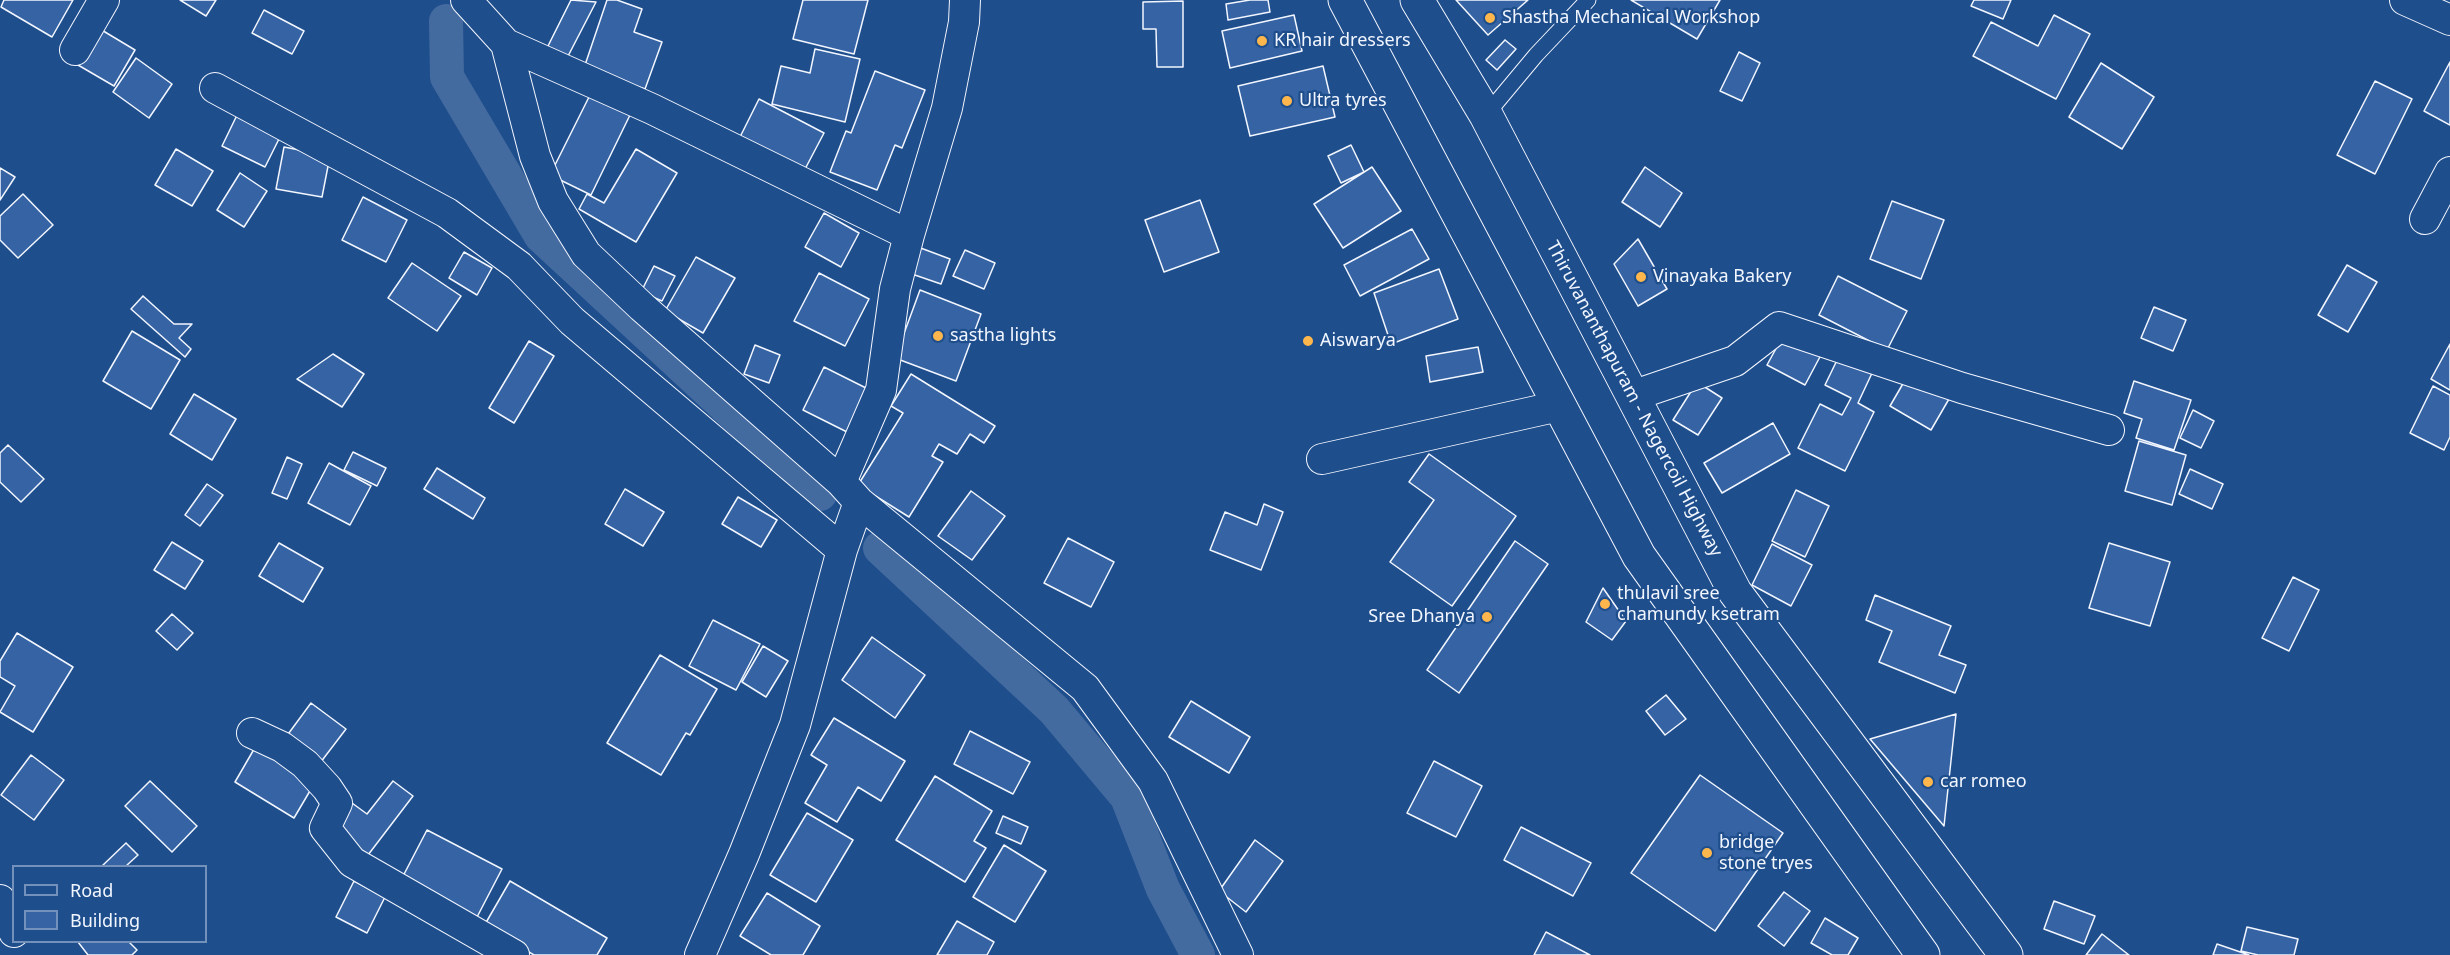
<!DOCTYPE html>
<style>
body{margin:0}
#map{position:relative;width:2450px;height:955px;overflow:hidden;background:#1f4e8c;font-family:"Noto Sans",sans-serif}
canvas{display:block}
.legend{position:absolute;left:12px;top:865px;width:195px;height:78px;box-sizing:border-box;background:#1f4e8c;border:2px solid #7391ba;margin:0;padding:8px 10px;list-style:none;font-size:18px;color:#f2f6ff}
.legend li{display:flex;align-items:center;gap:12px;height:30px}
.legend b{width:30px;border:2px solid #7391ba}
</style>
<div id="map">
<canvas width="2450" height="955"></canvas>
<ul class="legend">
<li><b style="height:8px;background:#1f4e8c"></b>Road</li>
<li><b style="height:16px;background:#3563a3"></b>Building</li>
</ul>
</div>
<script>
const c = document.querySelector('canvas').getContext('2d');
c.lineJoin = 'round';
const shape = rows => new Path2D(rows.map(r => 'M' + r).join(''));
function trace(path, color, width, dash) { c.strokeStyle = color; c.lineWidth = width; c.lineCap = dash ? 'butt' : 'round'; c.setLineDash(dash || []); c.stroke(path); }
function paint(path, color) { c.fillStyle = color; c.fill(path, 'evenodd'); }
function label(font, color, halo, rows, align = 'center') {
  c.font = font + ' "Noto Sans",sans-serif'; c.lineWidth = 4.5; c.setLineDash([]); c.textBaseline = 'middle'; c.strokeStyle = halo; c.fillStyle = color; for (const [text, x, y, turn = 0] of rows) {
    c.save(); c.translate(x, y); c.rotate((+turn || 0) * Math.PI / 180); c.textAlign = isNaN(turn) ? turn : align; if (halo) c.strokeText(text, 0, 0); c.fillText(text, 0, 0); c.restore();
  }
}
const canal = shape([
 [446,21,447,77,541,236,820,494],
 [880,548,1054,710,1127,797,1163,889,1198,955]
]);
const building = shape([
 [4,0,73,0,52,37,1,7,4,0],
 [180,0,216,0,206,16,180,0],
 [571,0,596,2,566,60,546,50,571,0],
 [607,0,617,0,642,9,634,32,662,42,645,89,584,68,607,0],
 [803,0,868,0,854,54,793,39,803,0],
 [1250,0,1268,0,1270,12,1228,20,1226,4,1250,0],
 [1456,0,1528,0,1488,35,1456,0],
 [1631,0,1720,0,1697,39,1631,0],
 [1974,0,2011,0,2003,19,1971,6,1974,0],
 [1183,1,1183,67,1157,67,1156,29,1143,29,1143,2,1183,1],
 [264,10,304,31,292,54,252,33,264,10],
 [1294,15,1302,51,1230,68,1222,31,1294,15],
 [2054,15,2090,34,2056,99,1973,56,1991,22,2038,46,2054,15],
 [100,29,135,50,114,86,78,65,100,29],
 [1505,40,1516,49,1497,70,1486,60,1505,40],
 [815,49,860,59,845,122,772,104,781,66,810,73,815,49],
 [1739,52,1760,63,1742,101,1720,91,1739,52],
 [136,58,172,84,149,118,113,92,136,58],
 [2450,62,2450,125,2424,111,2450,62],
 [2101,63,2154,97,2122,149,2069,117,2101,63],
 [1323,66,1335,117,1250,136,1238,86,1323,66],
 [875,71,925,90,902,148,895,145,877,190,830,172,846,131,851,133,875,71],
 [2375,81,2412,99,2375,174,2337,155,2375,81],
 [591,93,631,113,591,195,550,175,591,93],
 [759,99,824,133,804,171,740,137,759,99],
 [239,111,282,133,265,167,222,146,239,111],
 [1351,145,1364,172,1341,183,1328,156,1351,145],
 [284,147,330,156,322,197,276,189,284,147],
 [176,149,213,171,192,206,155,185,176,149],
 [636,149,677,173,636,242,579,209,587,194,604,203,636,149],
 [1372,167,1401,211,1343,248,1314,204,1372,167],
 [1645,167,1682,193,1660,227,1622,202,1645,167],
 [0,168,15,177,0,200,0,168],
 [240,173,267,191,244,227,217,210,240,173],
 [23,194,53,225,18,258,0,240,0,216,23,194],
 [363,197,407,220,386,262,342,240,363,197],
 [1200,200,1219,252,1164,272,1145,220,1200,200],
 [1892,201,1944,220,1921,279,1870,259,1892,201],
 [824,213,859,233,841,267,805,247,824,213],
 [1412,229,1429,259,1360,296,1344,265,1412,229],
 [1638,239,1667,289,1638,306,1614,264,1638,239],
 [918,247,950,259,941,284,909,273,918,247],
 [965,250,995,263,984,289,953,276,965,250],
 [464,252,492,268,477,295,449,278,464,252],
 [696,257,735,278,703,333,665,311,696,257],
 [412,263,461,296,437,331,388,298,412,263],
 [2347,265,2377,282,2348,332,2318,315,2347,265],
 [654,266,675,276,662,301,641,292,654,266],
 [1439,269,1458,319,1391,344,1374,293,1439,269],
 [819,273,869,299,845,346,794,321,819,273],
 [1838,276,1907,311,1887,350,1819,315,1838,276],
 [920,290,981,314,956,381,895,358,920,290],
 [143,296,174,324,192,324,179,338,191,349,185,357,131,309,143,296],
 [2154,307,2186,320,2173,351,2141,338,2154,307],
 [132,331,180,360,151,409,103,381,132,331],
 [1784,334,1822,353,1805,385,1767,365,1784,334],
 [529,341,554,356,514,423,489,408,529,341],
 [2450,344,2450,390,2431,379,2450,344],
 [755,345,780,355,769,383,744,374,755,345],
 [1478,347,1483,372,1430,382,1426,356,1478,347],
 [333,354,364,374,342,407,297,379,333,354],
 [1840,354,1873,371,1858,403,1874,412,1845,471,1798,448,1820,404,1842,415,1851,398,1825,385,1840,354],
 [824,367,870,390,849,433,803,410,824,367],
 [911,374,995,426,984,443,970,434,957,454,939,444,932,456,943,462,909,517,858,485,903,413,891,406,911,374],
 [1908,375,1949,399,1931,430,1890,406,1908,375],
 [2134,381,2191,400,2174,450,2136,438,2142,419,2124,413,2134,381],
 [1697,382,1722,398,1698,435,1673,420,1697,382],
 [2433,386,2450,395,2450,437,2444,450,2410,433,2433,386],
 [194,394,236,419,212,460,170,434,194,394],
 [2193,410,2214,421,2201,448,2180,438,2193,410],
 [1773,423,1790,454,1722,493,1704,463,1773,423],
 [2139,441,2186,455,2172,505,2125,491,2139,441],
 [8,445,44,479,21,502,0,482,0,453,8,445],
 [353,452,386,468,377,486,344,470,353,452],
 [1429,454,1516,516,1452,606,1390,562,1434,500,1409,482,1429,454],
 [287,457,302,464,287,499,272,493,287,457],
 [329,463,371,486,350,525,308,503,329,463],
 [437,468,485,498,473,519,424,489,437,468],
 [2190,469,2223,484,2212,509,2179,494,2190,469],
 [207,484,223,495,200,526,185,515,207,484],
 [625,489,664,512,643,546,605,524,625,489],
 [1796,490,1829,506,1805,557,1772,541,1796,490],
 [971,491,1005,516,972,560,938,536,971,491],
 [738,497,777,520,761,547,722,524,738,497],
 [1264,504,1283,512,1261,570,1210,550,1225,512,1257,525,1264,504],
 [1068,538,1114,562,1091,607,1044,583,1068,538],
 [1515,541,1548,564,1459,693,1427,670,1515,541],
 [172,542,203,561,185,589,154,570,172,542],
 [279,543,323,568,303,602,259,576,279,543],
 [2109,543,2170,562,2150,626,2089,608,2109,543],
 [1772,544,1812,565,1791,606,1752,585,1772,544],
 [2293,577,2319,590,2289,651,2262,638,2293,577],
 [1603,588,1626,621,1612,640,1586,622,1603,588],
 [1875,595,1951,626,1939,655,1966,665,1955,693,1879,662,1892,631,1866,620,1875,595],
 [172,614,193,633,177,650,156,631,172,614],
 [713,620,760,644,736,690,689,666,713,620],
 [17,633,73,667,33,732,0,712,15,686,0,677,0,661,17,633],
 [872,637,925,675,895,718,842,680,872,637],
 [763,646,788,661,766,697,742,682,763,646],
 [660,655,717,689,690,735,686,733,661,775,607,743,660,655],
 [1666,695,1686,719,1665,735,1646,711,1666,695],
 [1191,701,1250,737,1229,773,1169,737,1191,701],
 [311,703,346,729,317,767,283,741,311,703],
 [1956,714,1944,826,1870,739,1956,714],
 [834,718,905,761,881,801,858,787,837,822,805,803,827,765,811,755,834,718],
 [970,731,1030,762,1013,794,954,764,970,731],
 [257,744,317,779,294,818,235,782,257,744],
 [31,755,64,780,34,820,1,795,31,755],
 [1434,761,1482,786,1456,837,1407,813,1434,761],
 [1700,775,1783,833,1715,931,1631,873,1700,775],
 [935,776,992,811,974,841,986,848,965,882,896,840,935,776],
 [150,781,197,826,172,852,125,806,150,781],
 [393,781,413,796,368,855,333,828,352,803,367,814,393,781],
 [807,813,853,840,816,902,770,875,807,813],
 [1003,816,1028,827,1021,844,996,833,1003,816],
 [1521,827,1591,863,1573,896,1504,860,1521,827],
 [427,830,502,869,476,919,401,880,427,830],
 [1255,840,1283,861,1246,912,1219,891,1255,840],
 [126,843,138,855,126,866,102,866,126,843],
 [1004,845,1046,871,1015,922,973,897,1004,845],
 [354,881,385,897,367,933,336,917,354,881],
 [510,881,607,938,597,955,534,955,484,926,510,881],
 [1784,892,1810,911,1784,946,1758,926,1784,892],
 [767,893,820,926,803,955,771,955,740,936,767,893],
 [2054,901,2095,916,2084,944,2044,929,2054,901],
 [1825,918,1858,938,1848,955,1832,955,1811,943,1825,918],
 [957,921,994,942,987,955,937,955,957,921],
 [2247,927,2298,939,2294,955,2258,955,2241,951,2247,927],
 [1546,932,1590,955,1534,955,1546,932],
 [2102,934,2129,955,2086,955,2102,934],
 [78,942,129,942,137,950,132,955,88,955,78,942],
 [2217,944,2249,955,2213,955,2217,944]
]);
const lane = shape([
 [1486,115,1536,55,1588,0]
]);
const street = shape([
 [466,0,506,44,535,156,553,201,586,254,642,307,841,482],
 [2405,0,2450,20],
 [506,44,652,109,909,235],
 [75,50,104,0],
 [215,88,447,213,519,266,572,321,842,550],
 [2425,219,2450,172],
 [1632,396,1735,361,1779,327,1962,388,2109,430],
 [1322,459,1559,406],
 [859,502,1085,688,1153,781,1238,955],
 [252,733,282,747,305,764,327,788,337,803,325,828,352,862,514,955],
 [0,900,14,932],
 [700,955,744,854,795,725,842,550,859,502,841,482,881,390,895,289,909,235,947,108,964,22,965,0]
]);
const primary = shape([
 [1345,0,1639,556,1923,955],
 [1417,0,1486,115,1735,592,2006,955]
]);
const markers = [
 [1490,18,6,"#ffb74d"],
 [1262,41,6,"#ffb74d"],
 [1287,101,6,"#ffb74d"],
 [1641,277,6,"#ffb74d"],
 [938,336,6,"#ffb74d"],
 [1308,341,6,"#ffb74d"],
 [1605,604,6,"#ffb74d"],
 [1487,617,6,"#ffb74d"],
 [1928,782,6,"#ffb74d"],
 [1707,853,6,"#ffb74d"]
];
const poiNames = [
 ["Shastha Mechanical Workshop",1502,18],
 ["KR hair dressers",1274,41],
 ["Ultra tyres",1299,101],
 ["Vinayaka Bakery",1653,277],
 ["sastha lights",950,336],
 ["Aiswarya",1320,341],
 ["thulavil sree",1617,594],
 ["chamundy ksetram",1617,615],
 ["Sree Dhanya",1475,617,"right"],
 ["car romeo",1940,782],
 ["bridge",1719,843],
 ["stone tryes",1719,864]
];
const streetNames = [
 ["Thiruvananthapuram - Nagercoil Highway",1634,399,62]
];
trace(canal, '#446ba0', 34);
paint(building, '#3563a3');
trace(building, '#f2f6ff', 1.5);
trace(lane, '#f2f6ff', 17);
trace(street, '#f2f6ff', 32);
trace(primary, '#f2f6ff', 35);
trace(lane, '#1f4e8c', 15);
trace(street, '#1f4e8c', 30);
trace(primary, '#1f4e8c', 33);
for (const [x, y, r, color] of markers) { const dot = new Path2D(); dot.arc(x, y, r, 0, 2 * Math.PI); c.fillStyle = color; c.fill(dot); trace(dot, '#1f4e8c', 2); }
label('18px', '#f2f6ff', '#1f4e8c', poiNames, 'left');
label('18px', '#f2f6ff', '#1f4e8c', streetNames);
</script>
